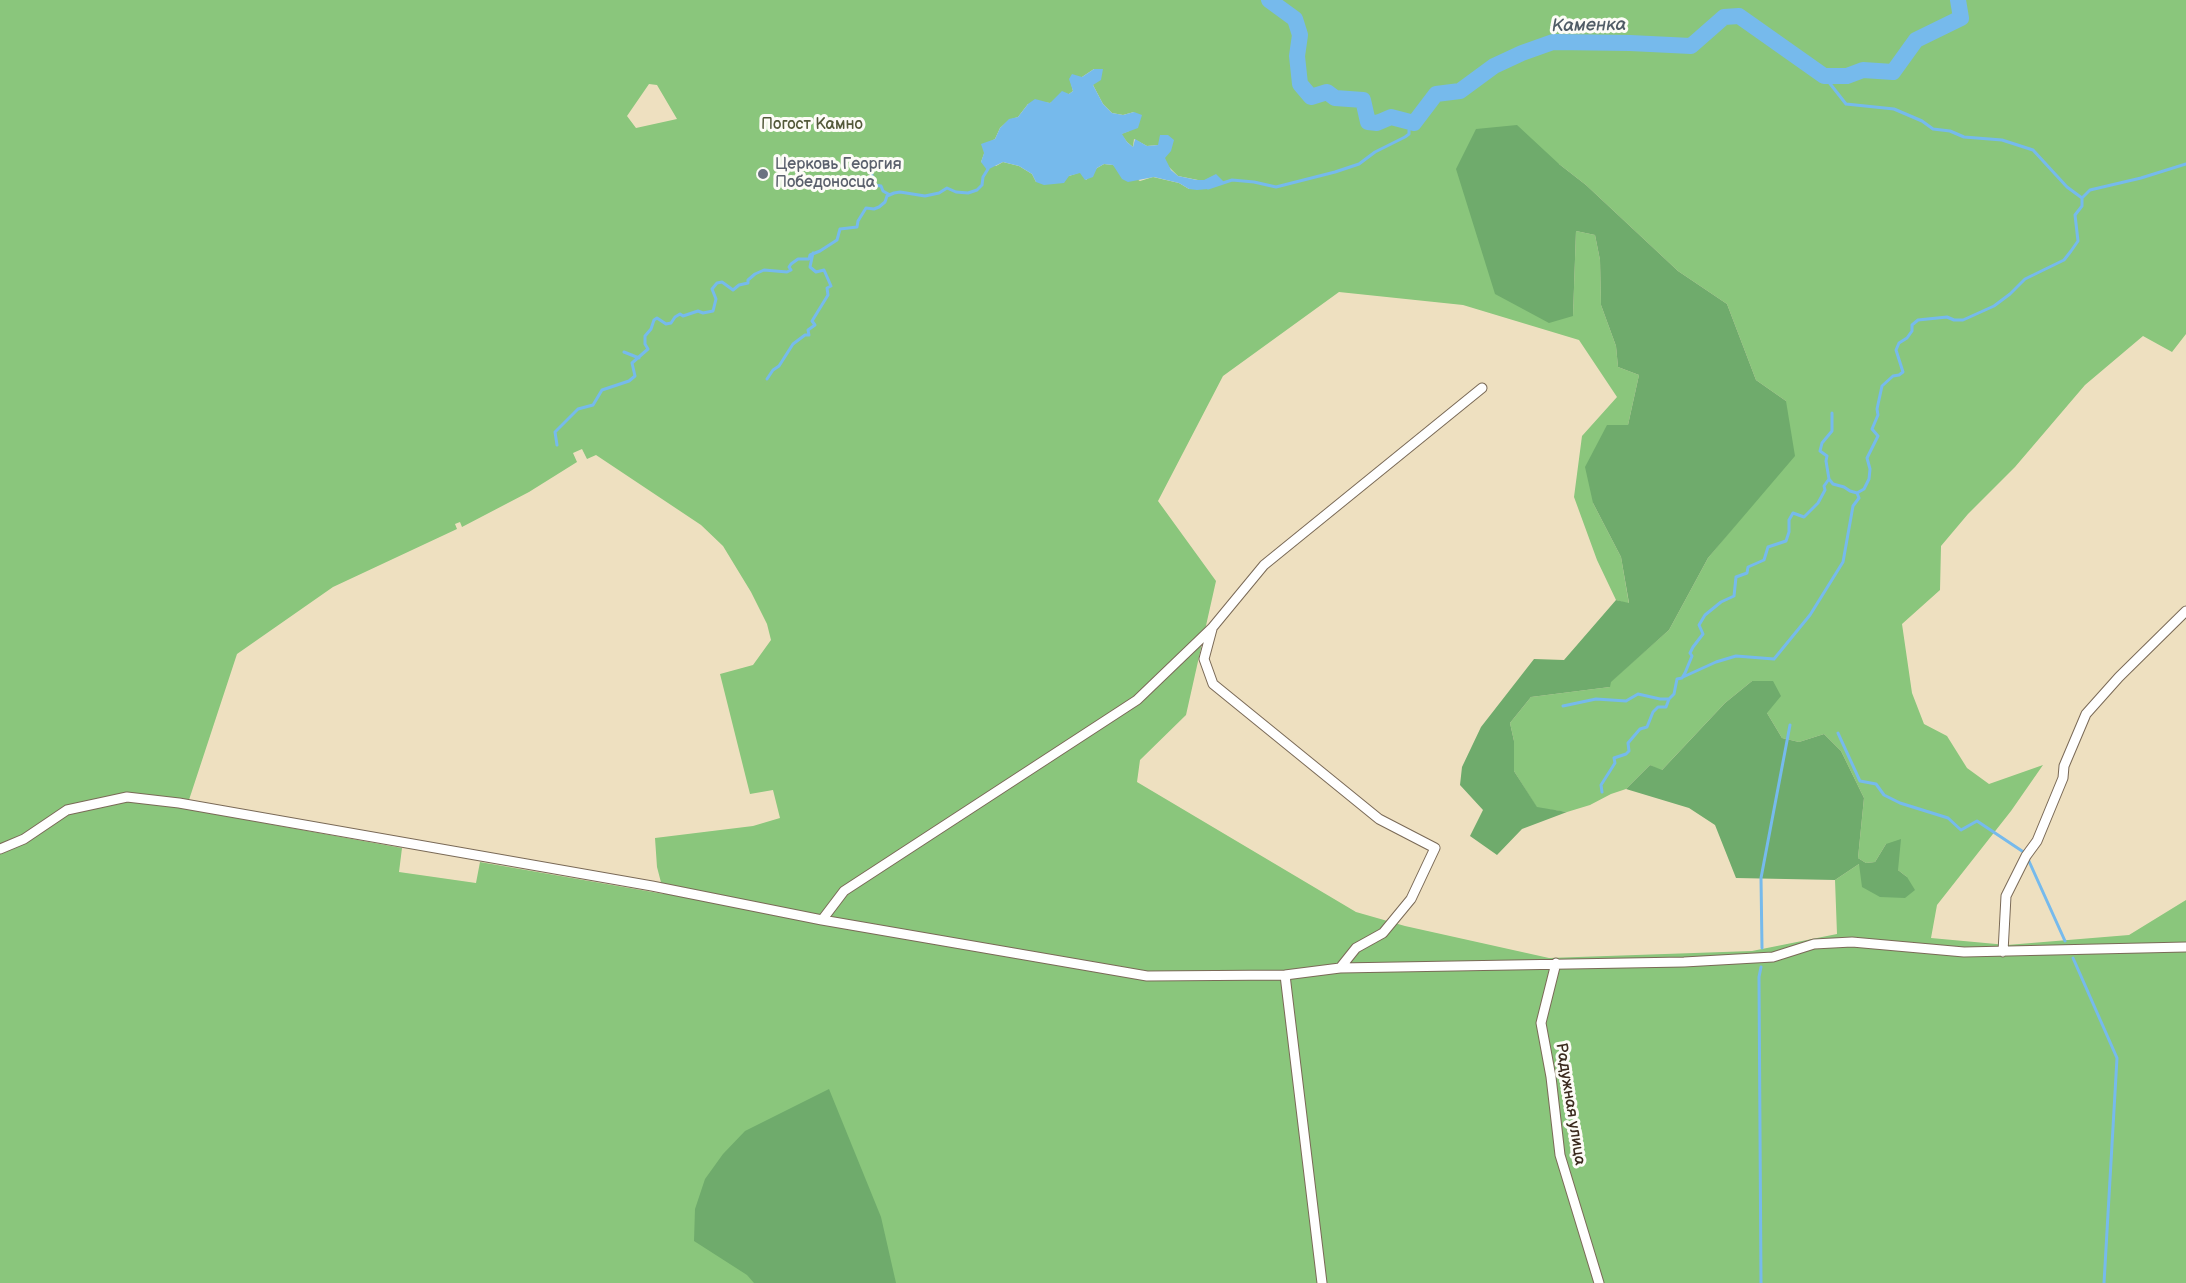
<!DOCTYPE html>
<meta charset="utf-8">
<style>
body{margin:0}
canvas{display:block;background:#eee0c0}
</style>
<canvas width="2186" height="1283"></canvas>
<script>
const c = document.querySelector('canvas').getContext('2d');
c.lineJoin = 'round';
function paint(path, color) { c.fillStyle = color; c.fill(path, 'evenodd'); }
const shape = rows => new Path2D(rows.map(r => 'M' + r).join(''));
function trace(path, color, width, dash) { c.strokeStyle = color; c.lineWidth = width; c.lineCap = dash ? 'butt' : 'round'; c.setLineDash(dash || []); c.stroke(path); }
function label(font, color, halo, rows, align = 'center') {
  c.font = font + ' "Balsamiq Sans",sans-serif'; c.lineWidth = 6; c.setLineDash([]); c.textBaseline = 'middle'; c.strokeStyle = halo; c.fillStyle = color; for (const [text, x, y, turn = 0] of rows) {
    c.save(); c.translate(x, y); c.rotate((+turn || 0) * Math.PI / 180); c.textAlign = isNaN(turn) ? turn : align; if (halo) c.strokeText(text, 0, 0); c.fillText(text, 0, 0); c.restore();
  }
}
const green = shape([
 [0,0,2186,0,2186,334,2172,352,2143,336,2085,385,2015,467,1968,514,1941,546,1940,590,1902,624,1912,693,1924,724,1947,736,1967,768,1989,784,2043,765,2011,811,1937,905,1931,938,2007,945,2129,935,2186,900,2186,1283,0,1283],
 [1094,69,1093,85,1103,104,1112,113,1123,115,1134,112,1129,131,1121,134,1127,142,1133,147,1134,139,1147,146,1158,145,1168,166,1178,176,1218,184,1208,189,1189,189,1179,183,1153,177,1140,181,1113,165,1104,164,1097,168,1086,180,1081,172,1069,176,1036,182,1032,174,1019,166,1003,162,996,166,981,162,988,143,995,139,1000,128,1009,120,1018,117,1028,104,1041,102,1050,103,1069,94,1073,91,1070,79,1082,77],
 [649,84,657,85,677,119,636,128,627,116],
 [1559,164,1586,185,1678,271,1727,304,1756,380,1786,401,1741,518,1708,558,1669,630,1610,682,1610,687,1531,697,1510,723,1514,741,1514,771,1537,808,1567,812,1590,805,1611,794,1626,789,1650,765,1661,771,1725,703,1752,681,1767,713,1782,738,1799,742,1824,734,1841,751,1864,798,1858,858,1866,863,1875,862,1886,844,1898,870,1907,877,1859,864,1835,880,1837,934,1752,951,1549,958,1405,926,1356,912,1137,782,1140,760,1186,715,1216,581,1158,501,1223,376,1339,292,1463,305,1579,340,1617,397,1582,436,1574,497,1597,560,1616,600,1629,604,1621,557,1593,503,1628,425,1639,375,1618,367,1616,346,1601,305,1600,260,1595,235,1576,231,1573,316],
 [582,449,587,459,596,455,701,525,723,546,751,592,767,624,771,640,753,665,720,674,750,794,773,790,780,818,753,826,655,838,657,867,664,894,480,862,476,883,399,872,402,848,186,809,237,654,333,587,457,529,455,524,460,522,462,527,529,492,577,462,573,453]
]);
const forest = shape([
 [1517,125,1559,164,1586,185,1678,271,1727,304,1756,380,1786,401,1795,456,1708,558,1669,630,1611,682,1610,687,1531,697,1510,723,1514,741,1514,771,1537,807,1567,812,1522,829,1497,855,1470,836,1483,810,1460,785,1462,767,1481,727,1534,659,1564,660,1616,600,1629,603,1621,557,1593,503,1585,467,1607,425,1628,425,1639,375,1618,367,1616,346,1601,305,1600,260,1595,235,1576,231,1573,316,1549,323,1495,294,1456,169,1476,129],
 [1752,681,1773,681,1781,696,1767,713,1782,738,1799,742,1824,734,1841,751,1864,798,1858,858,1866,863,1875,862,1886,844,1901,839,1898,870,1907,877,1915,890,1905,898,1880,897,1862,887,1859,864,1835,880,1736,878,1715,825,1689,808,1626,789,1650,765,1662,770,1725,703],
 [829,1089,881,1217,896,1283,754,1283,747,1275,694,1241,695,1209,705,1179,723,1154,745,1131]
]);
const water = shape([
 [1094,69,1103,69,1101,80,1093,85,1103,104,1112,113,1123,115,1134,112,1142,115,1138,128,1122,134,1127,142,1133,147,1135,139,1147,146,1158,145,1160,135,1168,135,1174,140,1171,151,1165,158,1171,170,1178,176,1197,180,1204,180,1216,174,1224,182,1208,189,1197,190,1189,189,1179,183,1154,177,1128,182,1122,179,1113,165,1104,164,1097,168,1093,177,1085,180,1080,173,1069,176,1064,183,1044,185,1036,182,1032,174,1019,166,1003,162,987,170,981,162,984,153,981,144,995,139,1000,128,1009,119,1018,117,1028,104,1035,99,1050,103,1062,91,1069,94,1073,91,1069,79,1072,74,1082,77]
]);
const stream = shape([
 [1824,76,1846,104,1894,109,1922,121,1933,129,1950,131,1964,137,2002,140,2033,150,2067,187,2082,198],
 [872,175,872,177],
 [873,179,875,185,881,186,883,191,890,195],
 [1208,188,1232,180,1254,182,1276,187,1335,172,1359,164,1375,152,1405,137,1409,134,1409,130,1414,123],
 [624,352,639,358],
 [767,379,773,370,779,366,793,344,805,335,809,335,808,330,815,325,812,321,828,295,827,288,831,286,824,270,816,272,810,267,813,253],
 [557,445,555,432,578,409,593,405,602,390,629,381,635,376,632,363,648,349,645,344,645,336,651,329,654,320,657,318,666,324,671,323,675,317,680,314,683,316,698,311,703,313,713,311,716,299,712,289,717,283,722,282,733,290,739,285,748,283,748,280,755,274,764,270,787,272,791,270,789,267,791,264,798,259,809,259,810,255,820,251,837,240,840,229,857,227,858,221,866,208,874,209,879,207,885,202,887,196,894,193,900,192,925,196,939,193,947,188,956,192,968,193,977,190,982,185,983,177,988,169],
 [1829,479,1833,484,1844,487,1850,491,1857,493,1864,489,1869,479,1870,469,1867,458,1878,436,1872,429,1878,415,1877,409,1882,386,1893,376,1899,375,1903,372,1896,350,1899,343,1907,338,1912,331,1912,325,1918,320,1947,317,1954,320,1963,320,1994,306,2010,294,2025,279,2064,260,2071,251,2078,241,2075,215,2082,206,2082,198,2090,190,2141,178,2186,164],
 [1683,677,1716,662,1736,656,1774,659,1810,615,1843,562,1853,506,1859,498,1857,493],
 [1563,706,1596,699,1626,701,1638,694,1660,699,1668,699],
 [1838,733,1860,781,1876,784,1884,795,1900,803,1948,818,1961,830,1977,821,2025,853],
 [1602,792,1601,785,1615,763,1614,758,1626,754,1629,751,1628,743,1640,729,1647,727,1653,712,1658,707,1666,707,1669,699,1674,694,1677,679,1682,678,1685,673,1692,656,1690,653,1693,647,1703,634,1699,625,1705,615,1721,602,1734,596,1736,577,1747,573,1748,567,1764,560,1768,547,1786,541,1789,532,1789,520,1793,513,1804,517,1818,503,1825,490,1824,486,1829,479,1826,461,1827,456,1820,451,1822,443,1832,431,1832,413],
 [2028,859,2065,941],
 [1762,948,1761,878,1790,725],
 [2073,958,2117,1058,2104,1283],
 [1761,1283,1759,977,1761,967]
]);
const river = shape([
 [1269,0,1295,19,1300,35,1297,56,1300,84,1311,97,1327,92,1335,98,1363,100,1368,122,1377,123,1391,117,1414,123,1436,94,1460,91,1494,66,1522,53,1553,42,1630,43,1691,46,1724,17,1739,16,1824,76,1847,76,1863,70,1893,72,1916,40,1961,18,1958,0]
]);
const street = shape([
 [1212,629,1204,659,1213,684,1379,819,1435,848,1411,899,1383,933,1356,948,1340,968],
 [0,849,24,839,67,810,127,797,179,803,652,886,822,920,1147,976,1285,975,1340,968,1684,962,1773,957,1814,944,1852,942,1964,952,2186,947],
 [822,920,844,891,1137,700,1212,628,1264,565,1482,388],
 [2003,952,2006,896,2026,856,2037,841,2063,778,2064,766,2086,714,2119,677,2186,611],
 [1556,963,1541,1023,1551,1077,1560,1155,1599,1283],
 [1285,975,1322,1283]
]);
const markers = [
 [763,174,6,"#6b7280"]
];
const parkNames = [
 ["Погост Камно",812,125]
];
const worshipNames = [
 ["Церковь Георгия",775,165],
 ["Победоносца",775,183]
];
const streetNames = [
 ["Радужная улица",1570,1104,81]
];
const waterNames = [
 ["Каменка",1589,26,-1]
];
paint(green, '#8ac67c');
paint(forest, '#6fab6c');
paint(water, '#76baec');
trace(stream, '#76baec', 3);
trace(river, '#76baec', 16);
trace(street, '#7a6a57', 11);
trace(street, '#fff', 9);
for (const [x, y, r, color] of markers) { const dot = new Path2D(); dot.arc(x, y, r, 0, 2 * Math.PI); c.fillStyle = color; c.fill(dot); trace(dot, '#fdfcf7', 2); }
label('16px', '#53593a', '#fdfcf7', parkNames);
label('16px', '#5b616d', '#fdfcf7', worshipNames, 'left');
label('16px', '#3b2a1e', '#fdfcf7', streetNames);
label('italic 18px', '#505c66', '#fdfcf7', waterNames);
</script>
